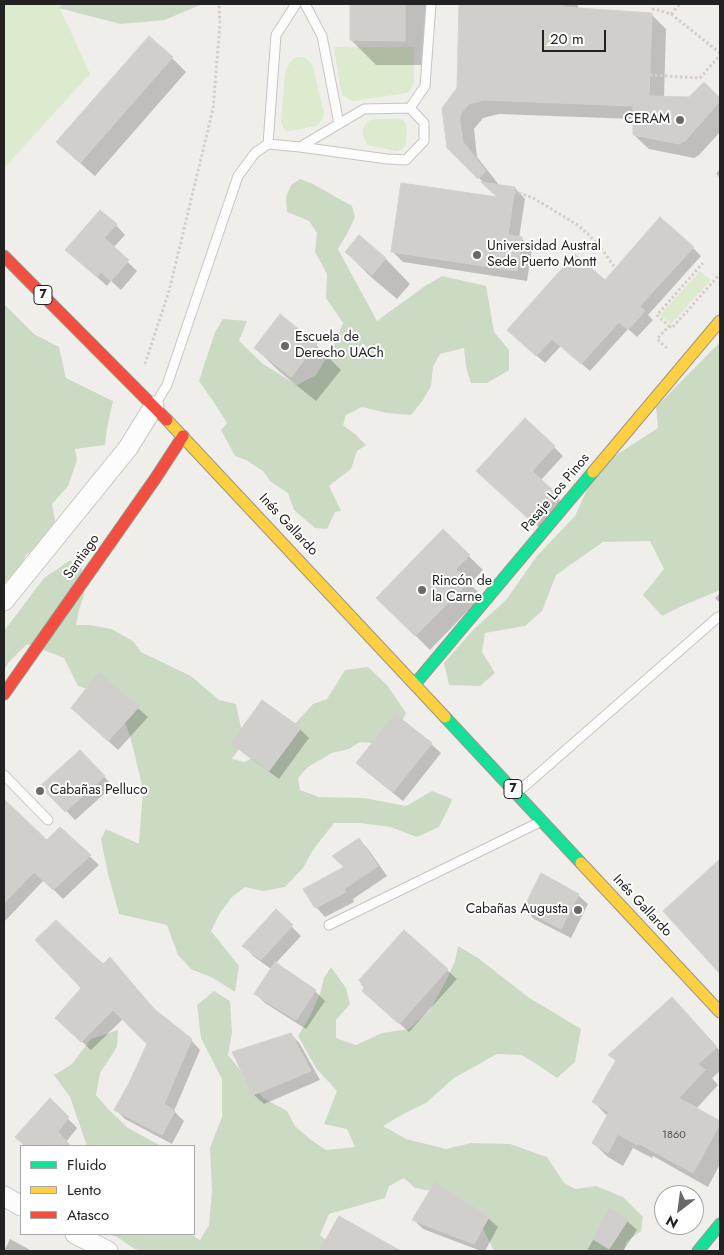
<!DOCTYPE html>
<meta charset="utf-8">
<style>
body{margin:0}
#map{position:relative;width:724px;height:1255px;overflow:hidden;background:#f0eeeb;font-family:Jost,sans-serif}
canvas{display:block}
.frame{position:absolute;inset:0;border:5px solid #222;pointer-events:none}
.legend{position:absolute;left:20px;top:1145px;width:175px;height:90px;box-sizing:border-box;background:#fff;border:1px solid #a7a7a7;margin:0;padding:6px 9px;list-style:none;font-size:15px;color:#222}
.legend li{display:flex;align-items:center;gap:10px;height:25px}
.legend b{width:25px;border:1px solid #a7a7a7}
.north{position:absolute;left:654px;top:1185px;width:50px;height:50px;box-sizing:border-box;background:#fff;border:1px solid #a7a7a7;border-radius:50%;rotate:210deg;font-size:14px;font-weight:700;line-height:20px;text-align:center;color:#222}
.north::after{content:'';display:block;margin:auto;width:18px;height:22px;background:#6a6968;clip-path:polygon(50% 0,100% 100%,50% 72%,0 100%)}
.scale{position:absolute;left:542px;top:30px;width:64px;height:22px;box-sizing:border-box;border:2px solid #222;border-top:0;padding-left:6px;font-size:15px;line-height:18px;white-space:nowrap;color:#222;-webkit-text-stroke:4px #fff;paint-order:stroke}
</style>
<div id="map">
<canvas width="724" height="1255"></canvas>
<div class="frame"></div>
<ul class="legend">
<li><b style="height:6px;background:#16e098"></b>Fluido</li>
<li><b style="height:6px;background:#ffcf43"></b>Lento</li>
<li><b style="height:6px;background:#f24e42"></b>Atasco</li>
</ul>
<div class="north">N</div>
<div class="scale">20 m</div>
</div>
<script>
const c = document.querySelector('canvas').getContext('2d');
c.lineJoin = 'round';
function paint(path, color) { c.fillStyle = color; c.fill(path, 'evenodd'); }
const shape = rows => new Path2D(rows.map(r => 'M' + r).join(''));
function trace(path, color, width, dash) { c.strokeStyle = color; c.lineWidth = width; c.lineCap = dash ? 'butt' : 'round'; c.setLineDash(dash || []); c.stroke(path); }
function label(font, color, halo, rows, align = 'center') {
  c.font = font + ' Jost,sans-serif'; c.lineWidth = 4; c.setLineDash([]); c.textBaseline = 'middle'; c.strokeStyle = halo; c.fillStyle = color; for (const [text, x, y, turn = 0] of rows) {
    c.save(); c.translate(x, y); c.rotate((+turn || 0) * Math.PI / 180); c.textAlign = isNaN(turn) ? turn : align; if (halo) c.strokeText(text, 0, 0); c.fillText(text, 0, 0); c.restore();
  }
}
const grass = shape([
 [4,4,63,4,60,8,90,74,4,168],
 [334,47,414,47,414,83,411,89,407,93,359,100,352,101,347,98,343,95,340,86],
 [299,57,304,57,309,61,313,67,324,114,322,120,316,126,290,131,285,130,281,122,285,74,289,64,294,58],
 [372,119,401,119,405,122,407,133,406,144,402,150,396,151,368,145,366,143,363,134,363,128,366,123],
 [700,271,711,280,671,324,660,315]
]);
const forest = shape([
 [63,4,202,4,165,20,121,24,97,18,59,8],
 [300,179,313,184,352,206,355,217,348,232,338,249,377,321,425,286,442,276,486,286,494,332,509,350,509,370,487,383,471,383,466,367,464,348,440,354,433,367,431,386,423,400,411,415,387,413,362,407,346,415,343,425,355,434,366,445,357,451,351,469,329,486,341,511,335,512,327,529,315,528,294,510,288,493,271,482,263,471,246,460,235,456,221,430,227,423,213,401,199,381,215,332,223,319,247,321,239,341,263,364,297,385,316,375,334,345,343,323,326,298,327,274,315,252,317,233,309,221,287,212,286,197,291,185],
 [4,304,34,334,59,347,66,378,113,401,107,428,105,445,75,449,77,460,68,486,52,504,56,525,45,539,26,555,19,569,4,583],
 [720,342,720,590,682,606,662,616,643,595,664,569,650,541,603,542,556,575,542,611,525,626,485,633,482,652,495,673,480,686,449,685,444,663,474,629,506,600,537,556,575,516,591,481,613,457,658,428,656,407],
 [69,561,81,561,84,595,79,610,76,625,89,625,112,629,134,642,141,652,191,676,219,700,236,704,244,742,232,759,245,762,274,744,290,729,313,704,327,699,345,670,368,667,387,685,406,713,398,732,384,744,360,742,349,749,332,753,308,767,298,778,300,790,319,797,364,798,406,806,432,791,452,799,450,805,439,827,417,837,390,827,360,823,334,823,313,850,303,868,285,887,263,891,245,887,232,897,220,913,211,931,239,966,235,992,213,978,191,969,178,955,167,925,119,914,108,874,101,839,106,829,139,844,143,789,130,736,116,698,78,686,64,658,27,644,9,662,4,670,4,631,44,578],
 [458,946,478,958,528,997,581,1029,575,1062,557,1078,538,1065,521,1055,497,1054,454,1078,426,1103,405,1113,383,1126,406,1139,446,1149,471,1143,510,1144,547,1157,564,1183,575,1189,596,1186,623,1197,643,1217,641,1231,626,1242,624,1251,494,1251,474,1211,438,1192,415,1188,404,1178,389,1186,385,1198,329,1214,320,1235,339,1251,141,1251,135,1249,117,1237,107,1234,190,1234,200,1240,209,1225,212,1191,210,1148,222,1117,222,1079,201,1038,197,1005,214,991,230,1001,232,1032,228,1055,263,1098,287,1111,295,1126,310,1139,326,1150,355,1147,347,1129,324,1124,337,1091,316,1068,298,1036,310,1016,320,994,324,978,331,967,346,988,350,1004,336,1020,336,1038,356,1045,382,1033,409,1029,430,1010,445,983,455,961],
 [118,1030,117,1047,100,1073,96,1095,110,1111,128,1128,161,1146,181,1146,87,1146,70,1097,54,1075,72,1064,91,1039]
]);
const shadow = shape([
 [351,4,429,4,429,65,376,65,351,40],
 [460,4,505,4,537,6,537,4,578,4,578,9,651,14,666,29,664,97,690,98,704,84,720,99,720,132,699,155,694,158,649,149,634,135,634,119,499,114,483,118,474,129,477,157,500,186,515,188,525,199,519,238,521,238,532,248,527,281,403,262,393,252,500,199,449,148,458,89],
 [172,58,186,72,95,176,72,156],
 [720,169,720,178,716,174],
 [116,225,125,235,113,248,137,271,121,290,111,281,107,286,77,259],
 [359,237,386,259,410,284,397,299,371,277,346,252],
 [693,248,701,256,648,315,653,320,637,337,628,329,590,371,561,346,545,363,517,338],
 [316,345,341,370,316,401,280,372,255,348],
 [554,447,563,456,540,481,564,504,542,530,487,480],
 [443,531,483,570,470,584,482,596,430,650,378,598],
 [720,593,720,603,715,598],
 [99,674,148,717,118,750,82,717],
 [395,716,431,744,441,753,403,801,368,773,358,763],
 [300,729,309,738,279,779,242,752,232,743],
 [80,752,113,786,75,820,42,786],
 [4,800,47,842,60,829,99,865,63,899,44,880,4,922],
 [359,839,368,849,387,876,353,899,354,902,325,917,316,907,346,868],
 [720,860,720,973,664,911],
 [578,895,588,904,571,938,534,919,525,909],
 [276,911,301,936,275,964,315,991,325,1001,306,1029,265,1003,256,994,271,969,253,956,244,946],
 [404,931,457,979,409,1032,373,1000],
 [110,958,158,1013,191,1040,200,1050,174,1111,184,1121,172,1144,125,1119,116,1110,131,1083,148,1043,123,1019,91,1050,66,1027,103,966],
 [686,1013,720,1051,720,1071,712,1078,718,1085,696,1109,720,1122,720,1164,708,1187,653,1156,652,1158,633,1148,623,1166,608,1157,593,1143,608,1117,594,1102,616,1061,610,1055],
 [291,1034,300,1044,320,1080,264,1104,254,1095,233,1052],
 [50,1100,77,1128,66,1142,70,1146,26,1146,16,1137],
 [609,1210,627,1221,637,1230,623,1251,587,1251],
 [488,1218,498,1227,485,1251,481,1251,423,1229,414,1220],
 [10,1239,32,1251,4,1251]
]);
const building = shape([
 [350,4,405,4,405,41,350,40,350,4],
 [459,4,563,4,563,7,652,13,649,96,689,97,704,82,720,98,720,101,685,141,679,144,633,135,633,106,484,100,469,104,460,114,460,124,463,142,486,171,478,179,447,148,442,108,457,88,459,4],
 [149,36,173,57,80,163,56,142,149,36],
 [481,182,515,187,508,235,522,237,517,271,391,252,401,183,497,197,481,182],
 [100,210,117,224,104,238,129,260,111,281,101,272,97,277,65,250,100,210],
 [660,217,694,247,640,306,645,311,628,330,619,322,581,364,552,339,536,356,507,330,575,254,605,280,660,217],
 [359,235,386,258,372,275,345,252,359,235],
 [280,314,317,344,291,377,254,348,280,314],
 [525,418,555,446,532,471,556,493,532,522,476,471,525,418],
 [443,529,470,555,456,569,469,582,415,636,376,598,443,529],
 [99,672,139,707,108,741,71,708,99,672],
 [262,700,301,728,269,771,231,743,262,700],
 [395,714,432,743,393,792,356,763,395,714],
 [80,750,105,776,65,812,40,786,80,750],
 [4,799,47,840,60,827,91,855,53,890,34,872,4,903,4,799],
 [359,838,378,866,344,889,346,892,315,908,303,889,344,867,332,856,359,838],
 [720,859,720,974,663,911,720,859],
 [541,873,579,894,561,929,523,909,541,873],
 [276,909,293,925,261,960,242,946,276,909],
 [56,920,103,964,110,957,153,1008,192,1039,164,1104,175,1111,162,1135,114,1110,129,1083,147,1044,113,1010,81,1042,55,1018,81,988,35,940,56,920],
 [404,930,448,969,399,1024,362,991,364,988,359,980,404,930],
 [275,962,316,990,296,1020,254,994,275,962],
 [672,997,717,1047,698,1064,705,1070,679,1098,720,1121,720,1124,693,1173,638,1143,637,1145,618,1134,608,1153,592,1143,609,1112,592,1102,616,1060,608,1055,672,997],
 [291,1033,311,1071,253,1095,232,1052,291,1033],
 [50,1098,69,1117,58,1132,71,1146,25,1146,15,1137,50,1098],
 [435,1182,489,1217,474,1244,412,1220,435,1182],
 [609,1208,628,1220,609,1249,593,1239,609,1208],
 [339,1216,369,1233,401,1251,319,1251,339,1216]
]);
const path = shape([
 [652,9,658,10,671,14,720,53],
 [671,14,680,4],
 [650,75,700,78,720,55],
 [514,192,523,194,535,199,576,224,588,234,604,252,615,268],
 [669,326,672,328,720,274],
 [667,348,657,339,669,326,657,315,703,263],
 [145,364,169,291,213,109,220,24,219,4]
]);
const lane = shape([
 [305,4,322,36,339,124],
 [410,108,425,86,431,4],
 [268,144,276,35,296,4],
 [156,403,167,385,238,176,255,153,268,144,300,147,387,159,406,160,424,141,424,123,410,108,364,109,300,147],
 [4,775,48,820],
 [519,791,718,617],
 [329,925,540,822]
]);
const street = shape([
 [4,601,128,448,154,406],
 [4,1196,21,1206],
 [75,1234,108,1251]
]);
const fast = shape([
 [415,684,593,472],
 [445,717,581,863],
 [698,1251,720,1224]
]);
const slow = shape([
 [167,420,445,717],
 [593,472,720,321],
 [581,863,720,1012]
]);
const jam = shape([
 [4,256,167,420],
 [4,694,155,479,183,436]
]);
const markers = [
 [680,120,5,"#6a6968"],
 [477,255,5,"#6a6968"],
 [285,346,5,"#6a6968"],
 [422,590,5,"#6a6968"],
 [40,791,5,"#6a6968"],
 [578,910,5,"#6a6968"]
];
const numberNames = [
 ["1860",674,1135]
];
const shields = [
 [43,295,18],
 [513,789,18]
];
const shieldNames = [
 ["7",43,295],
 ["7",513,789]
];
const poiNames = [
 ["CERAM",670,120,"right"],
 ["Universidad Austral",487,247],
 ["Sede Puerto Montt",487,263],
 ["Escuela de",295,338],
 ["Derecho UACh",295,354],
 ["Rincón de",432,582],
 ["la Carne",432,598],
 ["Cabañas Pelluco",50,791],
 ["Cabañas Augusta",568,910,"right"]
];
const streetNames = [
 ["Pasaje Los Pinos",556,493,-50],
 ["Inés Gallardo",288,525,47],
 ["Santiago",82,557,-55],
 ["Inés Gallardo",642,906,47]
];
paint(grass, '#dceacd');
paint(forest, '#cbdbc3');
paint(shadow, '#0003');
paint(building, '#d0cfcc');
trace(building, '#d3d0cd', 1);
trace(lane, '#c6c5c3', 11);
trace(street, '#c6c5c3', 21);
trace(fast, '#969884', 13);
trace(slow, '#969884', 13);
trace(jam, '#969884', 13);
trace(path, '#d6cccb', 3, [2.5, 2.5]);
trace(lane, '#fdfcfc', 9);
trace(street, '#fdfcfc', 19);
trace(fast, '#16e098', 11);
trace(slow, '#ffcf43', 11);
trace(jam, '#f24e42', 11);
for (const [x, y, r, color] of markers) { const dot = new Path2D(); dot.arc(x, y, r, 0, 2 * Math.PI); c.fillStyle = color; c.fill(dot); trace(dot, '#fff', 2); }
label('11px', '#4e4d4c', null, numberNames);
for (const [x, y, w] of shields) { const box = new Path2D(); box.roundRect(x - w / 2, y - 9.5, w, 19, 4); c.fillStyle = '#fff'; c.fill(box); trace(box, '#222', 1); }
label('bold 12px', '#222', null, shieldNames);
label('14px', '#222', '#fff', poiNames, 'left');
label('14px', '#222', '#fff', streetNames);
</script>
